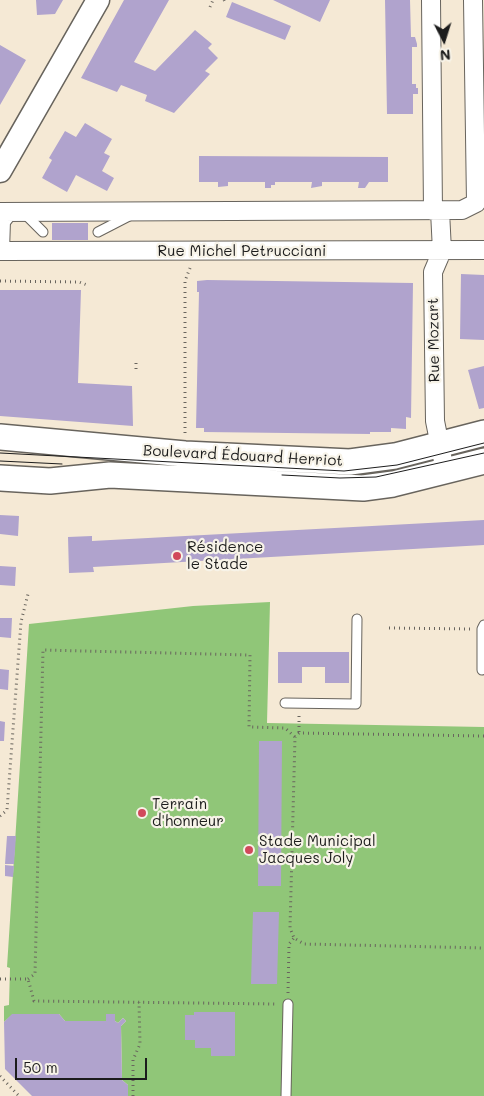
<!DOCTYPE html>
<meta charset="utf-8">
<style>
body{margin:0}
#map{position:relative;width:484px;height:1096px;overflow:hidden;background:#f5e9d5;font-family:Mali,sans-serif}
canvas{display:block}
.north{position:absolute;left:419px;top:15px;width:50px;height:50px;-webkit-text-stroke:4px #f7f3e8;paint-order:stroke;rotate:175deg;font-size:14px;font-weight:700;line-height:20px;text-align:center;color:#1c1c1c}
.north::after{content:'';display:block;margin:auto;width:18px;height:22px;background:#1c1c1c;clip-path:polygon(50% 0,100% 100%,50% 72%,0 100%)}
.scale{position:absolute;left:15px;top:1058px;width:132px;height:22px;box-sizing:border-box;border:2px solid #1c1c1c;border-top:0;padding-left:6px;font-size:15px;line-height:18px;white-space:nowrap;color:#1c1c1c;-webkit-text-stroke:4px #f7f3e8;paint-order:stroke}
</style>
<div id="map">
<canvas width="484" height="1096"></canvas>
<div class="north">N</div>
<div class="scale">50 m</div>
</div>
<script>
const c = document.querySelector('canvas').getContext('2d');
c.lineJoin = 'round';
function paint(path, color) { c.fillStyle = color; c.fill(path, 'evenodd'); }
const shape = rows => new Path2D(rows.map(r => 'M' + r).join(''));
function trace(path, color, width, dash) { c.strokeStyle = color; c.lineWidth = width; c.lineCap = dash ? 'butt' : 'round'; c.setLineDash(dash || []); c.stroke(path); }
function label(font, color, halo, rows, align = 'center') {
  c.font = font + ' Mali,sans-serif'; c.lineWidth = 4.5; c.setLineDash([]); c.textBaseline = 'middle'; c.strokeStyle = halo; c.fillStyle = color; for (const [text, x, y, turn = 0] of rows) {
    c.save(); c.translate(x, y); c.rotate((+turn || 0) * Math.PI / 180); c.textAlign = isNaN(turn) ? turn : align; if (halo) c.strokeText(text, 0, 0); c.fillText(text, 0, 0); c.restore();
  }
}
const green = shape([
 [270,602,267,723,484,727,484,1096,128,1096,128,1085,122,1080,121,1026,126,1021,123,1018,118,1023,115,1021,115,1014,106,1014,106,1021,65,1021,59,1014,13,1014,4,1022,4,1006,9,1005,10,968,7,967,29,624,193,606]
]);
const building = shape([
 [36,0,63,0,55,14,37,15],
 [124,0,169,0,134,62,155,71,195,30,212,44,208,48,218,58,205,71,210,74,174,113,145,101,147,95,121,85,117,92,81,78],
 [273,0,330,0,320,22],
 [385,0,410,0,411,37,415,37,417,44,417,47,412,47,412,84,416,84,416,88,418,88,418,94,413,94,413,114,387,114],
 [232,2,291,26,285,40,226,17],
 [0,45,26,60,0,105],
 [85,123,112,139,104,153,110,156,102,171,114,178,107,191,76,175,67,192,42,178,52,160,49,158,65,131,76,137],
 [199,156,388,157,388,182,369,182,365,188,358,188,359,182,322,182,322,186,311,188,312,182,275,182,275,185,271,185,271,188,265,188,265,182,228,182,228,186,218,187,218,182,199,182],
 [52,223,88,223,88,240,52,240],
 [461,274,484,275,484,340,460,339],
 [207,280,413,283,411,418,406,417,406,429,391,428,391,432,370,432,370,434,204,432,204,428,196,428,199,292,197,292,197,281],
 [0,290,81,290,78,383,132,386,133,426,0,416],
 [484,366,484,408,479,409,468,370],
 [0,515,19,516,18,536,0,534],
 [484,520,484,545,93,567,94,572,69,573,68,537,92,536,92,541],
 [0,566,16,567,15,586,0,585],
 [0,618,12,618,11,638,0,637],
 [278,652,349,652,349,683,325,683,325,667,302,667,302,683,278,683],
 [0,669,9,670,8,690,0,689],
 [0,721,5,722,4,741,0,741],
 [259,741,282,741,281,886,258,886],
 [7,836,16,836,14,864,5,864],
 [5,865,14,866,13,877,5,876],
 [253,912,279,912,277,984,251,984],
 [194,1012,235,1012,235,1056,211,1056,211,1048,195,1048,195,1040,185,1040,185,1015,194,1015],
 [12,1014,59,1014,65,1021,106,1021,106,1014,115,1014,115,1021,118,1023,123,1018,126,1021,121,1026,122,1080,128,1085,128,1096,32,1096,5,1069,4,1022]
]);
const path = shape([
 [224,0,225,2],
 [210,7,213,0],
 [0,281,79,282,87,285],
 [136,369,136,363],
 [185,433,185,281,190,268],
 [389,628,471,629],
 [299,716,299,733],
 [484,736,299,733,295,737,290,928,294,938,304,944,484,948],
 [0,816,7,810,21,622,28,594],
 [0,979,28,979,34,1001,275,1004],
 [28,979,35,974,43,650,250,655,249,727,285,728,295,737],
 [288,993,289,944,294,938],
 [0,1076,19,1096],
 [133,1096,133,1060,140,1044,139,1002]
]);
const service = shape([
 [24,213,43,232],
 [98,232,131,215],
 [482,670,482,629,484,625],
 [285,703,356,704,357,619],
 [286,1096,288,1004]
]);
const minor = shape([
 [431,0,433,211],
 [440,211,442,251,433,272,435,421,445,471],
 [0,212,462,210,476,203,473,0],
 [0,251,484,250],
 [0,251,1,221,8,212]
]);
const tertiary = shape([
 [0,171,98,0]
]);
const secondary = shape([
 [0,437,185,454,350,462,395,456,484,433],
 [0,478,50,481,110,475,363,488,393,484,484,461]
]);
const tram = shape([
 [0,453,344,471,397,465,484,443],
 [0,461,62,464],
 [282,475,340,478,376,477,484,453]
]);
const markers = [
 [177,556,5,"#d1495b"],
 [142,813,5,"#d1495b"],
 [249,850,5,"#d1495b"]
];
const streetNames = [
 ["Rue Michel Petrucciani",242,251],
 ["Rue Mozart",434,340,-91],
 ["Boulevard Édouard Herriot",243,456,3]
];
const poiNames = [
 ["Résidence",187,547],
 ["le Stade",187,564],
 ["Terrain",152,804],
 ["d'honneur",152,821],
 ["Stade Municipal",259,841],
 ["Jacques Joly",259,858]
];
paint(green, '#90c678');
paint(building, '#b0a3cd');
trace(service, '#68645d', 11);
trace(minor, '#68645d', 20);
trace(tertiary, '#68645d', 25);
trace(secondary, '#68645d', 28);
trace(path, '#68645d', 3, [1, 4]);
trace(service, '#fff', 9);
trace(minor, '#fff', 18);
trace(tertiary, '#fff', 22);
trace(secondary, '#fff', 25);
trace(tram, '#1c1c1c', 1);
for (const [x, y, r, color] of markers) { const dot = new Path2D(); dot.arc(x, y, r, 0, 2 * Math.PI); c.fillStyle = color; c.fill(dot); trace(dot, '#f7f3e8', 2); }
label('15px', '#1c1c1c', '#f7f3e8', streetNames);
label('15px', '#1c1c1c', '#f7f3e8', poiNames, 'left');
</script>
